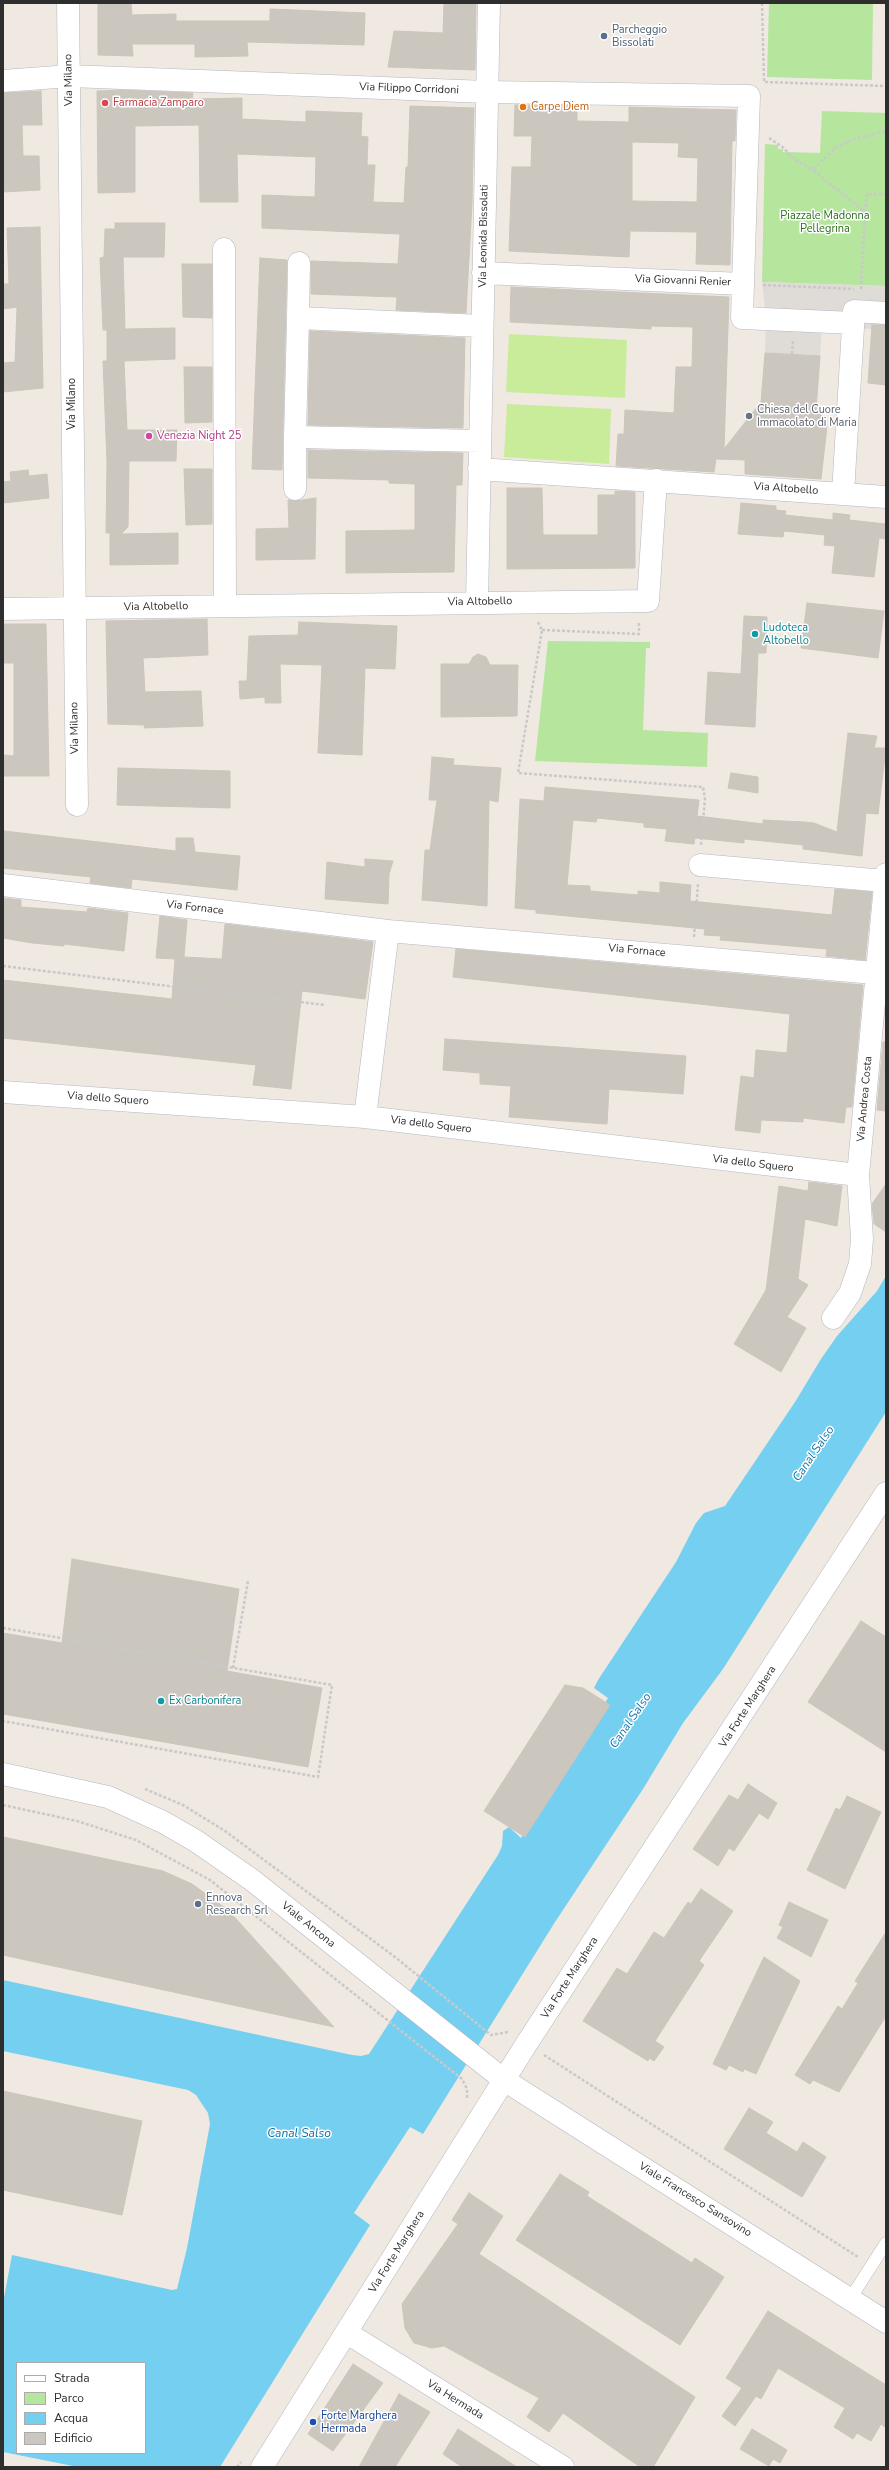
<!DOCTYPE html>
<style>
body{margin:0}
#map{position:relative;width:889px;height:2470px;overflow:hidden;background:#efe9e1;font-family:"Nunito Sans",sans-serif}
canvas{display:block}
.frame{position:absolute;inset:0;border:4px solid #2e2e2e;pointer-events:none}
.legend{position:absolute;left:16px;top:2362px;width:130px;height:92px;box-sizing:border-box;background:#fff;border:1px solid #ababab;margin:0;padding:5px 7px;list-style:none;font-size:12px;color:#2e2e2e}
.legend li{display:flex;align-items:center;gap:8px;height:20px}
.legend b{width:20px;border:1px solid #ababab}
</style>
<div id="map">
<canvas width="889" height="2470"></canvas>
<div class="frame"></div>
<ul class="legend">
<li><b style="height:5px;background:#fff"></b>Strada</li>
<li><b style="height:11px;background:#b6e59e"></b>Parco</li>
<li><b style="height:11px;background:#75cff0"></b>Acqua</li>
<li><b style="height:11px;background:#cbc7bf"></b>Edificio</li>
</ul>
</div>
<script>
const c = document.querySelector('canvas').getContext('2d');
c.lineJoin = 'round';
function paint(path, color) { c.fillStyle = color; c.fill(path, 'evenodd'); }
const shape = rows => new Path2D(rows.map(r => 'M' + r).join(''));
function trace(path, color, width, dash) { c.strokeStyle = color; c.lineWidth = width; c.lineCap = dash ? 'butt' : 'round'; c.setLineDash(dash || []); c.stroke(path); }
function label(font, color, halo, rows, align = 'center') {
  c.font = font + ' "Nunito Sans",sans-serif'; c.lineWidth = 3; c.setLineDash([]); c.textBaseline = 'middle'; c.strokeStyle = halo; c.fillStyle = color; for (const [text, x, y, turn = 0] of rows) {
    c.save(); c.translate(x, y); c.rotate((+turn || 0) * Math.PI / 180); c.textAlign = isNaN(turn) ? turn : align; if (halo) c.strokeText(text, 0, 0); c.fillText(text, 0, 0); c.restore();
  }
}
const green = shape([
 [769,3,873,3,872,80,767,77],
 [822,111,886,113,886,286,762,282,765,144,778,145,778,149,783,149,783,152,820,153],
 [548,641,650,642,650,648,646,648,643,730,708,733,707,767,535,761]
]);
const pitch = shape([
 [509,334,627,340,625,398,506,392],
 [507,404,611,409,609,464,504,457]
]);
const plaza = shape([
 [762,282,886,286,886,334,872,329,822,326,820,356,765,353,766,319]
]);
const water = shape([
 [886,1276,886,1412,723,1669,683,1723,643,1789,555,1922,423,2134,410,2127,354,2213,370,2225,220,2467,78,2467,3,2452,3,2303,12,2255,172,2290,177,2289,187,2248,210,2124,208,2113,196,2095,188,2090,3,2051,3,1980,352,2055,361,2056,369,2054,498,1855,502,1846,503,1831,509,1827,521,1838,608,1698,594,1688,598,1680,676,1562,696,1523,704,1513,725,1506,795,1402,821,1359,837,1336,877,1291],
 [17,2363,145,2363,145,2453,17,2453]
]);
const building = shape([
 [98,3,131,3,132,15,176,14,176,21,270,21,270,9,365,13,364,45,247,42,248,56,195,57,195,44,132,44,133,56,98,55,98,3],
 [444,3,476,3,475,70,388,67,394,31,443,33,444,3],
 [121,90,193,93,192,99,242,98,242,119,306,122,306,111,362,113,361,136,368,137,367,165,375,165,373,202,404,203,406,167,408,167,410,106,474,108,472,203,466,313,396,310,397,297,311,294,311,261,398,264,400,234,262,228,262,195,315,197,316,157,237,154,238,202,200,202,199,125,135,126,135,192,98,193,97,91,121,90],
 [41,91,42,125,22,125,23,156,39,156,40,190,3,192,3,93,41,91],
 [515,105,577,106,577,121,629,122,629,107,736,110,735,141,732,141,730,265,696,264,697,232,630,231,629,257,509,251,512,167,531,167,532,136,514,136,515,105],
 [632,142,679,143,678,157,698,158,697,202,632,201,632,142],
 [115,223,165,223,164,257,123,257,125,329,175,328,175,359,124,361,127,430,177,430,176,461,129,461,128,527,121,534,178,533,178,564,110,565,110,533,106,533,107,462,103,361,107,361,107,330,103,330,100,258,104,257,105,229,115,229,115,223],
 [40,227,43,388,3,392,3,363,15,362,17,307,3,309,3,284,9,284,7,228,40,227],
 [260,258,287,260,282,470,252,469,260,258],
 [182,264,212,264,212,318,183,317,182,264],
 [511,287,729,297,724,449,761,402,765,353,820,356,816,410,824,418,827,426,821,479,745,474,745,460,716,459,714,472,616,466,618,434,624,434,625,410,674,413,676,367,692,367,693,327,651,326,651,329,510,322,511,287],
 [872,325,886,325,886,385,868,383,872,325],
 [310,331,465,338,463,428,308,425,310,331],
 [184,367,212,367,212,422,185,423,184,367],
 [308,450,463,453,462,485,456,485,454,572,346,573,346,531,415,530,415,484,389,483,389,480,308,478,308,450],
 [184,469,212,469,212,524,186,525,184,469],
 [28,470,29,476,47,474,49,498,3,503,3,482,11,481,10,472,28,470],
 [507,488,542,488,543,535,598,535,598,495,615,495,615,491,635,492,635,568,507,569,507,488],
 [316,498,315,559,256,560,256,529,289,528,288,500,295,501,316,498],
 [741,503,776,506,776,510,786,511,785,515,833,520,833,513,850,515,849,520,886,524,886,539,879,538,874,577,832,573,835,546,824,545,825,535,784,531,783,537,738,534,741,503],
 [807,603,884,611,878,658,801,648,807,603],
 [744,616,767,617,766,653,758,653,755,727,705,724,708,672,741,674,744,616],
 [207,619,208,655,143,658,145,692,201,691,203,726,144,728,145,725,108,724,106,621,207,619],
 [299,622,397,626,395,669,365,668,362,755,318,753,322,665,280,664,281,703,265,703,265,697,240,699,239,681,247,681,249,636,298,635,299,622],
 [3,624,46,624,49,776,3,776,3,755,14,756,14,663,3,663,3,624],
 [478,654,486,657,490,665,518,665,517,716,441,717,441,664,469,664,473,657,478,654],
 [848,733,877,736,874,748,886,748,878,814,866,813,862,856,803,849,803,845,744,839,744,843,695,838,694,844,665,841,667,829,644,827,644,823,597,818,596,822,573,820,567,885,590,886,590,891,638,895,638,891,660,893,660,882,691,885,690,901,832,915,835,889,872,892,865,960,826,956,827,949,720,940,721,936,704,935,705,929,536,913,536,910,515,908,520,799,544,801,545,787,699,800,697,816,763,824,763,820,804,822,814,823,837,832,848,733],
 [432,757,454,759,453,765,501,768,498,802,489,800,487,906,422,900,425,850,430,850,437,800,429,800,432,757],
 [118,768,230,771,230,808,117,805,118,768],
 [731,773,758,777,758,793,728,788,731,773],
 [4,831,176,851,176,838,193,838,195,852,240,856,237,890,132,879,131,888,90,883,91,877,3,868,4,831],
 [365,859,393,861,389,874,388,904,325,899,327,862,365,867,365,859],
 [3,898,21,900,21,907,87,912,88,908,128,913,124,951,64,944,64,946,32,943,3,938,3,898],
 [160,916,187,920,184,957,222,959,225,924,373,942,365,999,302,991,291,1089,253,1085,256,1065,3,1038,3,980,172,999,175,959,156,958,160,916],
 [456,949,863,985,852,1107,846,1107,844,1123,803,1118,803,1122,761,1120,760,1133,735,1130,741,1076,754,1078,756,1050,787,1053,790,1014,453,977,456,949],
 [445,1039,686,1056,683,1094,609,1089,607,1124,509,1117,511,1086,480,1084,480,1073,443,1070,445,1039],
 [883,1042,886,1042,886,1111,877,1110,883,1042],
 [809,1182,842,1186,837,1226,805,1219,798,1279,808,1285,787,1317,806,1328,781,1372,734,1344,766,1290,779,1186,808,1191,809,1182],
 [886,1184,886,1232,874,1224,872,1204,886,1184],
 [72,1559,239,1589,227,1671,322,1688,308,1767,3,1714,3,1633,62,1643,72,1559],
 [861,1621,886,1637,886,1752,808,1702,861,1621],
 [565,1685,583,1688,610,1705,525,1837,484,1811,565,1685],
 [748,1784,777,1803,768,1819,759,1813,734,1851,729,1848,718,1866,693,1849,729,1795,738,1800,748,1784],
 [847,1796,881,1812,845,1889,807,1870,836,1808,840,1810,847,1796],
 [3,1837,163,1871,192,1884,228,1910,334,2027,3,1955,3,1837],
 [701,1889,733,1911,699,1961,704,1965,655,2041,664,2047,654,2061,649,2058,648,2061,583,2021,617,1968,627,1974,654,1932,664,1938,688,1902,691,1904,701,1889],
 [789,1902,828,1920,811,1957,777,1938,783,1927,779,1925,789,1902],
 [886,1932,886,2016,839,2092,813,2080,810,2084,795,2075,838,2006,842,2009,858,1983,855,1981,886,1932],
 [764,1957,800,1981,756,2074,744,2069,743,2072,729,2065,726,2070,713,2064,764,1957],
 [3,2091,142,2121,122,2215,3,2190,3,2091],
 [749,2108,773,2122,766,2133,797,2152,803,2142,826,2157,802,2197,724,2149,749,2108],
 [560,2174,589,2192,587,2196,692,2263,695,2258,724,2277,680,2345,516,2240,560,2174],
 [469,2193,503,2216,479,2254,695,2397,653,2467,640,2467,563,2413,549,2432,527,2417,539,2398,444,2346,432,2348,414,2343,405,2328,402,2304,458,2224,452,2220,469,2193],
 [768,2311,886,2385,886,2428,881,2424,871,2441,857,2433,853,2439,834,2427,845,2408,778,2368,761,2399,756,2396,735,2426,722,2416,742,2388,726,2378,768,2311],
 [353,2364,383,2383,333,2451,308,2434,353,2364],
 [399,2394,430,2412,395,2467,359,2467,399,2394],
 [458,2429,517,2467,462,2467,443,2454,458,2429],
 [752,2429,787,2450,780,2463,773,2459,769,2466,740,2449,752,2429]
]);
const path = shape([
 [762,3,764,81],
 [765,82,886,86],
 [769,138,784,148,791,157,813,170],
 [865,212,867,194,886,194],
 [763,285,854,289],
 [861,289,865,212,813,170,835,148,852,140,886,131],
 [792,354,793,341],
 [538,622,542,630,518,773,703,787,705,799,701,845],
 [542,630,639,634,639,622],
 [694,937,698,884],
 [3,966,325,1005],
 [3,1628,332,1685,318,1777,3,1721],
 [233,1668,248,1581],
 [145,1789,183,1805,225,1831,395,1957,491,2035,508,2032],
 [3,1805,77,1821,136,1840,210,1880,462,2079,467,2089,467,2099],
 [544,2055,858,2257],
 [237,2467,241,2462]
]);
const lane = shape([
 [850,2299,886,2243]
]);
const street = shape([
 [68,3,77,805],
 [3,81,70,76,487,92,749,96,743,284,483,273],
 [224,249,225,605],
 [743,284,742,318,853,323],
 [298,318,299,263],
 [480,441,295,437,298,318,482,326],
 [479,469,886,497],
 [295,489,295,437],
 [843,493,854,311,886,313],
 [477,602,489,3],
 [3,609,648,601,656,480],
 [700,865,885,881],
 [3,885,388,931,886,974],
 [3,1092,365,1117,858,1175],
 [365,1117,388,931],
 [833,1318,850,1293,860,1264,862,1239,858,1175,886,874],
 [347,2333,563,2467]
]);
const secondary = shape([
 [3,1774,108,1797,163,1822,196,1841,252,1880,504,2080,886,2322],
 [262,2467,527,2043,886,1493]
]);
const markers = [
 [604,36,4,"#5c6f8a"],
 [105,103,4,"#e0444e"],
 [523,107,4,"#e8710a"],
 [749,416,4,"#6b7280"],
 [149,436,4,"#d1479c"],
 [755,634,4,"#0f9aa8"],
 [161,1701,4,"#0f9aa8"],
 [198,1904,4,"#5c6f8a"],
 [313,2422,4,"#1a4fb4"]
];
const serviceNames = [
 ["Parcheggio",612,30],
 ["Bissolati",612,43],
 ["Ennova",206,1898],
 ["Research Srl",206,1911]
];
const streetNames = [
 ["Via Milano",69,80,-91],
 ["Via Filippo Corridoni",409,89,2],
 ["Via Leonida Bissolati",484,236,-89],
 ["Via Giovanni Renier",683,281,2],
 ["Via Milano",72,404,-90],
 ["Via Altobello",786,489,4],
 ["Via Altobello",480,602,-1],
 ["Via Altobello",156,607,-1],
 ["Via Milano",75,728,-91],
 ["Via Fornace",195,908,7],
 ["Via Fornace",637,951,5],
 ["Via dello Squero",108,1099,4],
 ["Via Andrea Costa",865,1099,-85],
 ["Via dello Squero",431,1125,7],
 ["Via dello Squero",753,1164,7],
 ["Via Forte Marghera",748,1707,-57],
 ["Viale Ancona",308,1925,39],
 ["Via Forte Marghera",570,1978,-57],
 ["Viale Francesco Sansovino",695,2200,32],
 ["Via Forte Marghera",397,2252,-58],
 ["Via Hermada",455,2400,32]
];
const healthNames = [
 ["Farmacia Zamparo",113,103]
];
const foodNames = [
 ["Carpe Diem",531,107]
];
const parkNames = [
 ["Piazzale Madonna",825,216],
 ["Pellegrina",825,229]
];
const worshipNames = [
 ["Chiesa del Cuore",757,410],
 ["Immacolato di Maria",757,423]
];
const hotelNames = [
 ["Venezia Night 25",157,436]
];
const cultureNames = [
 ["Ludoteca",763,628],
 ["Altobello",763,641],
 ["Ex Carbonifera",169,1701]
];
const transitNames = [
 ["Forte Marghera",321,2416],
 ["Hermada",321,2429]
];
const waterNames = [
 ["Canal Salso",814,1454,-56],
 ["Canal Salso",631,1721,-56],
 ["Canal Salso",299,2134]
];
paint(green, '#b6e59e');
paint(pitch, '#c9ec9a');
paint(plaza, '#dfdcd8');
paint(water, '#75cff0');
paint(building, '#cbc7bf');
trace(building, '#cbc5ba', 1);
trace(lane, '#b4b7c1', 13);
trace(street, '#b4b7c1', 23);
trace(secondary, '#b4b7c1', 23);
trace(path, '#c9c9c9', 2.5, [3, 2]);
trace(lane, '#fff', 12);
trace(street, '#fff', 22);
trace(secondary, '#fff', 22);
for (const [x, y, r, color] of markers) { const dot = new Path2D(); dot.arc(x, y, r, 0, 2 * Math.PI); c.fillStyle = color; c.fill(dot); trace(dot, '#fff', 1.5); }
label('11px', '#4e5e75', '#fff', serviceNames, 'left');
label('11px', '#2e2e2e', '#fff', streetNames);
label('11px', '#be3a42', '#fff', healthNames, 'left');
label('11px', '#c56008', '#fff', foodNames, 'left');
label('11px', '#2c6e1b', '#fff', parkNames);
label('11px', '#5b616d', '#fff', worshipNames, 'left');
label('11px', '#b23c85', '#fff', hotelNames, 'left');
label('11px', '#0d838f', '#fff', cultureNames, 'left');
label('11px', '#164399', '#fff', transitNames, 'left');
label('italic 12px', '#0d6fa3', '#fff', waterNames);
</script>
